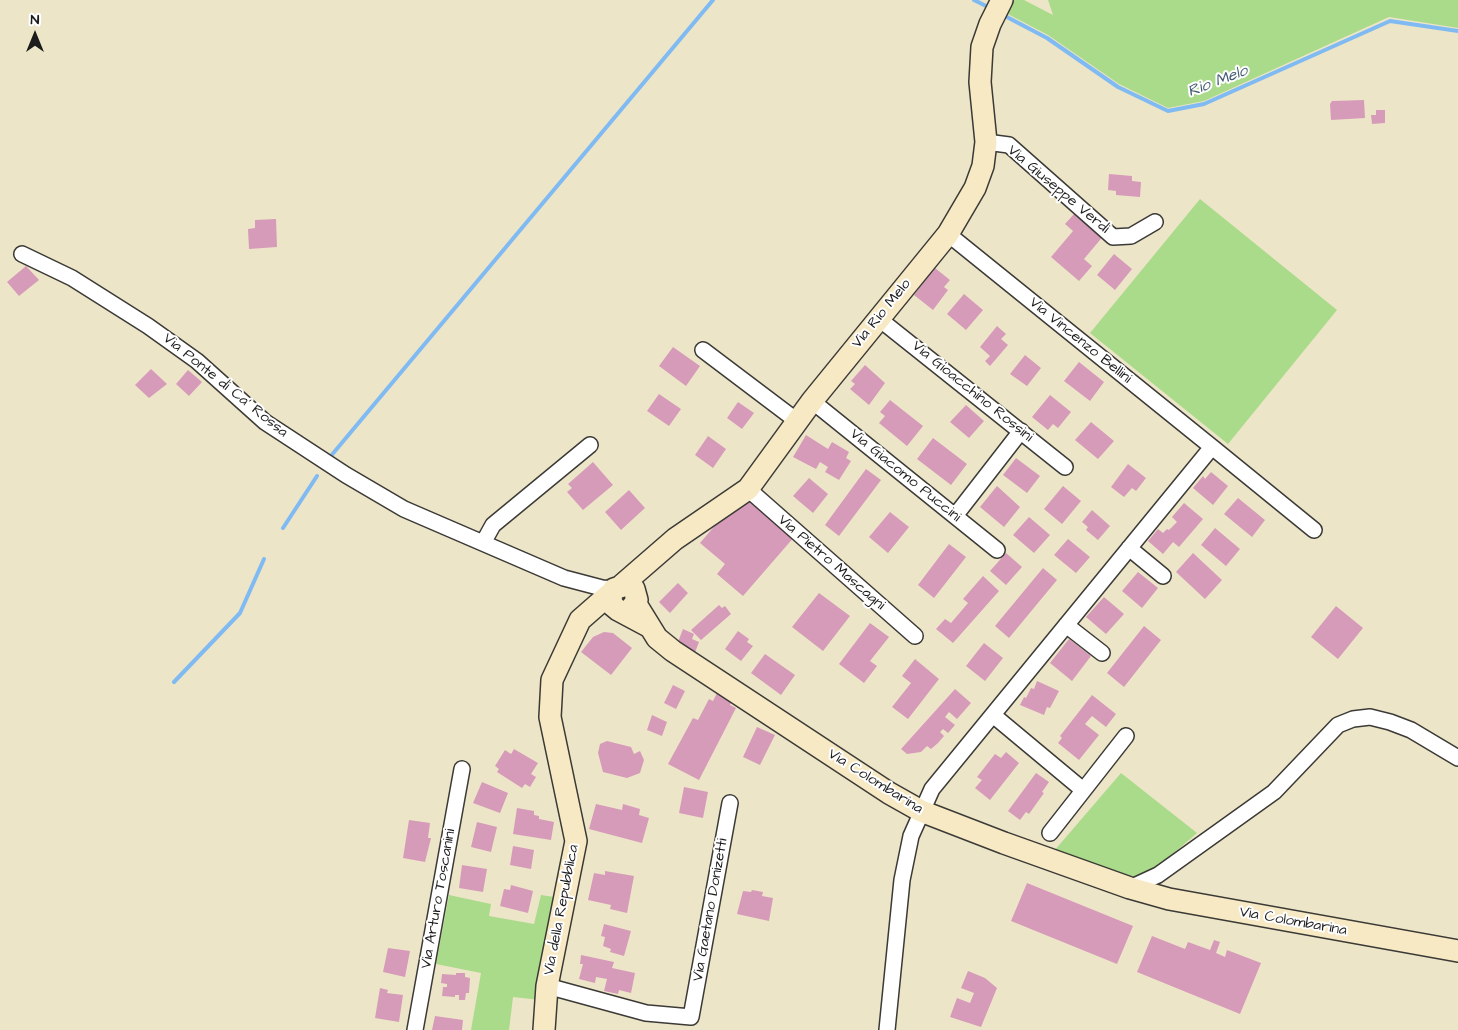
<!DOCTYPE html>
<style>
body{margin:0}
#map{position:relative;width:1458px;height:1030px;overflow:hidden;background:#ede5c8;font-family:"Architects Daughter",sans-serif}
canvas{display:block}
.north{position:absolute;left:10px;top:10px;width:50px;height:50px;-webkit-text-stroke:4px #fff;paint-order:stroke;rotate:0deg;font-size:14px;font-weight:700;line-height:20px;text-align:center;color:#1c1c1c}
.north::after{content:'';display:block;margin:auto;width:18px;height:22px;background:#1c1c1c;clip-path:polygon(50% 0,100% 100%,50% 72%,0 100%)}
</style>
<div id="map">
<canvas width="1458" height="1030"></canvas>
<div class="north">N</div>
</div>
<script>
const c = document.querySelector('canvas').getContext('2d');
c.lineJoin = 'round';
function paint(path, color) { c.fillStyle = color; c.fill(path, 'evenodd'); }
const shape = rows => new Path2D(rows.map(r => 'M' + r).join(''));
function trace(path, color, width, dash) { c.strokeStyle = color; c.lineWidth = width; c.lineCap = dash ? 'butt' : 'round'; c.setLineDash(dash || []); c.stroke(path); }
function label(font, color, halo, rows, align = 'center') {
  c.font = font + ' "Architects Daughter",sans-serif'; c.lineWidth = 4; c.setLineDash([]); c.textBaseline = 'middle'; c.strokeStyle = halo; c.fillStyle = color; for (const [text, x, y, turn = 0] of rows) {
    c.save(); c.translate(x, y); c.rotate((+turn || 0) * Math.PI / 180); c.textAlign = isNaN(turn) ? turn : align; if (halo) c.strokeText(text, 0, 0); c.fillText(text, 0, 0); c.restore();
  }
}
const green = shape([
 [1010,0,1024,0,1053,15,1048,0,1458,0,1458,28,1389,17,1204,101,1168,108,1119,84,1048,35,1004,12],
 [1200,199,1337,310,1228,444,1090,333],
 [1121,773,1197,833,1152,872,1138,876,1120,876,1054,851],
 [449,895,491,904,489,916,534,924,541,895,554,897,540,1000,513,997,509,1030,471,1030,481,973,436,964]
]);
const stream = shape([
 [974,0,990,8],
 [1003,15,1047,38,1118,87,1168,111,1204,104,1390,21,1458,31],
 [330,457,713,0],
 [283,528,317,476],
 [174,682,240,613,264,559]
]);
const building = shape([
 [1364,100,1365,118,1331,120,1330,104,1332,101],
 [1376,110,1385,110,1385,123,1372,124,1371,115,1376,115],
 [1109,174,1132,176,1132,181,1141,182,1140,197,1116,195,1116,191,1108,190],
 [1074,214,1088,226,1091,223,1105,234,1084,259,1092,266,1079,281,1051,257,1073,231,1065,224],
 [276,219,277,247,249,249,248,229,255,228,255,220],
 [1114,254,1132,269,1115,290,1097,275],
 [26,266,39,280,19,296,7,282],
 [935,268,950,280,944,287,948,290,933,310,914,295],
 [964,294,983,310,966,330,947,314],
 [997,326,1006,334,1001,339,1008,345,990,366,985,361,990,356,980,347],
 [673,347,700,366,686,386,659,366],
 [1025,355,1041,368,1027,386,1010,374],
 [1079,362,1104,382,1090,401,1064,381],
 [865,365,885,383,869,405,850,389,855,384,851,381],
 [151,369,167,384,149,398,135,385],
 [188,370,202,382,189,396,176,384],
 [659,394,681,409,669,426,647,411],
 [1050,395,1071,412,1058,428,1053,424,1048,430,1032,417],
 [890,400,923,426,907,446,879,423,885,416,880,412],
 [738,402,754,413,742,429,727,418],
 [966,405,984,421,969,438,950,422],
 [1091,422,1114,441,1098,459,1075,440],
 [806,435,828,449,832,442,849,452,846,458,851,461,839,480,825,472,828,467,820,462,816,469,793,457],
 [708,436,726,449,713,468,695,455],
 [933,438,967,464,951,485,917,459],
 [1016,458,1040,476,1027,493,1003,475],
 [593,462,613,485,583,510,567,492,572,488,568,484],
 [1128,464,1146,478,1136,491,1132,488,1124,497,1111,487],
 [866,469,881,480,839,536,825,525],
 [1211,472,1228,486,1213,505,1193,488,1203,476,1205,479],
 [809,478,828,494,813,513,793,496],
 [997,486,1020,507,1004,527,980,507],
 [1063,486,1081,501,1062,524,1044,509],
 [629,490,645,508,621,530,605,512],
 [1238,498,1265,520,1252,537,1224,514],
 [751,500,795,536,743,596,717,574,725,564,700,543,724,515,727,517,741,502],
 [1184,503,1203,519,1179,547,1173,542,1163,554,1148,541,1158,529,1163,533,1167,529,1169,530,1177,522,1172,517],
 [1092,510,1110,526,1098,540,1086,530,1088,527,1082,522],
 [890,512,909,527,888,553,869,537],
 [1029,517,1050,535,1034,553,1013,535],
 [1215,528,1240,549,1226,566,1201,545],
 [1068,539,1090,557,1076,573,1054,555],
 [949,544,966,557,934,598,918,585],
 [1006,553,1022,567,1006,585,990,571],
 [1193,553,1222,580,1205,599,1176,572],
 [1043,568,1057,580,1009,638,995,626],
 [1138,572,1158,588,1142,608,1122,591],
 [983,576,999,591,953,643,936,629,945,619,951,623,968,603,963,599],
 [678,583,688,593,670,613,659,602],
 [819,593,850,616,823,651,792,627],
 [1104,597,1124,614,1106,634,1086,617],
 [719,605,722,608,725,606,731,614,701,640,691,630],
 [1336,606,1363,628,1338,659,1311,637],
 [870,623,889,637,870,661,877,666,864,683,839,664],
 [1144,626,1161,640,1124,687,1107,673],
 [683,629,694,634,692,639,699,642,694,655,676,647],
 [738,631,749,639,747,642,753,646,741,661,725,649],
 [604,632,613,633,632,648,611,675,581,652,593,637],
 [1069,639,1091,656,1072,681,1050,663],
 [984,643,1003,658,985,681,966,666],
 [765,654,795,675,781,695,751,673],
 [915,659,939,679,908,719,892,707,911,683,902,676],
 [1037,681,1059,691,1050,708,1047,707,1044,715,1020,705,1024,697,1026,698,1031,688,1034,689],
 [673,685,685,691,676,709,664,703],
 [955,689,971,703,957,719,949,712,945,717,955,725,948,733,943,729,940,732,944,736,938,743,931,749,927,746,921,752,907,754,901,749],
 [717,693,732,701,730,705,736,708,699,780,668,764,693,718,698,720,709,699,713,701],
 [1092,695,1116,714,1106,727,1092,716,1085,724,1099,735,1079,760,1058,743,1062,738,1060,736],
 [652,715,667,722,662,736,647,730],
 [757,727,775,735,760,765,743,757],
 [607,741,631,747,634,754,640,751,644,760,640,773,627,778,603,772,598,753,600,744],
 [514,749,538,763,531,774,536,777,530,787,525,784,522,788,497,772,499,769,495,766,505,750,511,754],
 [1006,752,1019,763,990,800,975,788,982,780,977,777,995,754,1001,758],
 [1036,773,1049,782,1042,792,1044,793,1029,814,1026,812,1020,820,1008,811],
 [482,782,508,793,500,813,473,803],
 [684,787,708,792,703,818,679,813],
 [596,804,622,810,623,804,640,809,639,815,649,818,642,843,589,829],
 [517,808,534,811,534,815,539,816,539,819,554,822,551,840,513,834],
 [409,820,430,823,428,838,431,838,425,862,403,858],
 [477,822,497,827,491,852,471,847],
 [513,846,534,850,531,869,510,865],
 [462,865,487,869,483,892,459,888],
 [605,871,634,876,627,913,610,909,611,905,588,900,594,873,605,875],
 [1027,883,1133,926,1117,964,1011,921],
 [511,885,533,891,528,913,500,906,504,889,510,890],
 [752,890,763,892,762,896,773,898,769,921,737,914,743,891,751,892],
 [604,924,631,931,624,956,610,952,611,949,603,946,605,937,601,936],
 [1152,936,1185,949,1188,942,1210,950,1214,940,1220,942,1216,953,1225,957,1227,950,1261,963,1240,1014,1137,972],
 [388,948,410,951,405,977,383,972],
 [581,955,614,962,612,968,635,973,631,993,619,990,618,994,604,991,607,979,596,977,595,983,579,979,583,964,580,964],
 [968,971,985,978,997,988,981,1027,950,1017,957,998,970,1003,974,993,961,988],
 [456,973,465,973,465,977,470,978,469,993,466,993,465,1000,459,1000,459,995,455,995,455,997,442,996,443,987,447,987,447,984,441,983,442,974,456,975],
 [380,988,388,990,387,993,403,995,399,1022,375,1018],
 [435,1016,463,1020,462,1030,432,1030]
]);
const street = shape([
 [986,142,1009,145,1113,237,1131,236,1155,222],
 [22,254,72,278,148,326,197,361,265,422,346,475,404,509,564,578,602,588,614,589],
 [878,318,1065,467],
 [703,350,797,421],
 [812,401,997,550],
 [1212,447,1314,530],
 [748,489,915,636],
 [955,516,1021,431],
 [483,543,493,525,590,445],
 [1129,548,1163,576],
 [1066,625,1102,653],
 [993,715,1083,790],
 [1050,833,1126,736],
 [1130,888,1158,875,1274,792,1338,725,1353,719,1370,717,1390,722,1411,730,1458,758],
 [547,986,646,1013,691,1017,730,803],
 [415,1030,462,769],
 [887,1030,902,880,911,836,932,789,1212,447,948,234]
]);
const secondary = shape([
 [622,585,675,539,748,489,812,401,948,234,975,188,983,166,986,142,980,82,982,47,990,24,1002,0],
 [636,604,657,638,673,651,889,793,921,811,1004,843,1130,888,1169,899,1458,951],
 [622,612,630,610,637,600,634,589,626,585,614,589,611,596,612,605,618,610,648,626],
 [544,1030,547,986,576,841,550,717,552,680,580,620,612,592]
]);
const streetNames = [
 ["Via Giuseppe Verdi",1058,190,40],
 ["Via Rio Melo",882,314,-51],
 ["Via Vincenzo Bellini",1080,341,39],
 ["Via Ponte di Ca' Rossa",225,386,39],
 ["Via Gioacchino Rossini",972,392,39],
 ["Via Giacomo Puccini",905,476,39],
 ["Via Pietro Mascagni",831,563,41],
 ["Via Colombarina",875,782,32],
 ["Via Arturo Toscanini",439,899,-80],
 ["Via della Repubblica",562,910,-79],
 ["Via Gaetano Donizetti",711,910,-80],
 ["Via Colombarina",1293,922,10]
];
const waterNames = [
 ["Rio Melo",1218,82,-21]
];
paint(green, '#aadb8a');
trace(stream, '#80baf2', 4);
paint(building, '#d69bb9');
trace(street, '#3b3a36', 18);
trace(secondary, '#3b3a36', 24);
trace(street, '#fff', 15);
trace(secondary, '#f7e9c3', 21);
label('15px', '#1c1c1c', '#fff', streetNames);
label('italic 16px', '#445b72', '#fff', waterNames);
</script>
